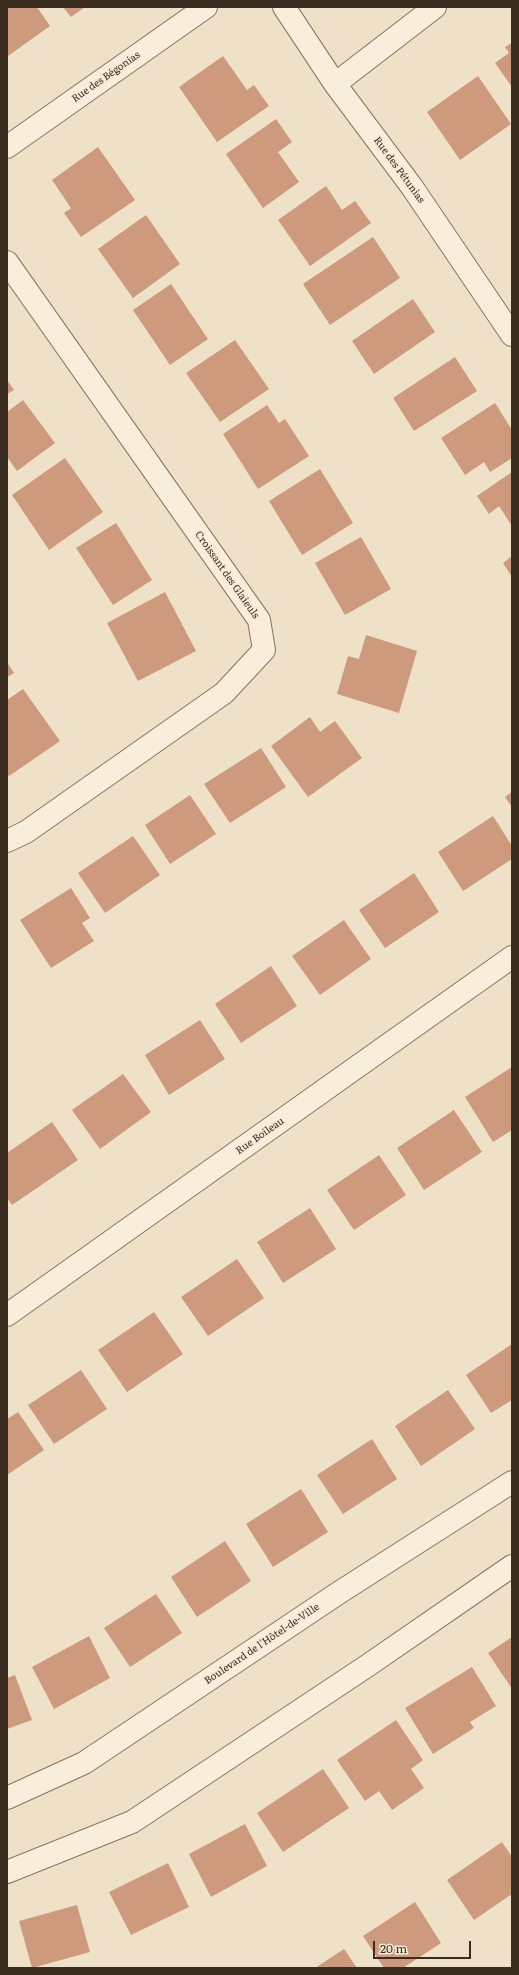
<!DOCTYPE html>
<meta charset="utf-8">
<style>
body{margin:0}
#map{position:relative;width:519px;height:1975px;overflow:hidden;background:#efe1c7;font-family:Literata,serif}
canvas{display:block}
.frame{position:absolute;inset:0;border:8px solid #3b2c20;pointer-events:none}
.scale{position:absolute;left:373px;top:1941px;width:98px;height:18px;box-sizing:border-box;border:2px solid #3b2c20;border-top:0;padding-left:5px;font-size:12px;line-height:14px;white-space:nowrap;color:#3b2c20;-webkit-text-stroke:3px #f6ebd7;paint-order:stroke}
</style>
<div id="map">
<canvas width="519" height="1975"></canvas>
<div class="frame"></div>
<div class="scale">20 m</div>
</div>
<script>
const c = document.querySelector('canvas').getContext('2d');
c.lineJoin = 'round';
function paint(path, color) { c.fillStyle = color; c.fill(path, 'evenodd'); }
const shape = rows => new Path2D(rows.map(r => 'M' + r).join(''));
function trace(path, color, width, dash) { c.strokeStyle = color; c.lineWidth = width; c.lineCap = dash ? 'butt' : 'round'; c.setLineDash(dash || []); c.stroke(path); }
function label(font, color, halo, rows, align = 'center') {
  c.font = font + ' Literata,serif'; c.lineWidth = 4; c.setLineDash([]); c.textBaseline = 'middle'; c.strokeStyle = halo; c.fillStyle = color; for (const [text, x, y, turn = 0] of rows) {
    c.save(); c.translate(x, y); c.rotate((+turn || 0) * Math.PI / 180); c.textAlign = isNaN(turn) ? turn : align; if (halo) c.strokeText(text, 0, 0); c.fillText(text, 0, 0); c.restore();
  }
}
const building = shape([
 [7,7,37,7,50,26,8,56],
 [63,7,85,7,71,17],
 [512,43,512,87,495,63,509,53,505,47],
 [223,56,247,90,254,85,269,106,217,142,179,87],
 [478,76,511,124,460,160,427,112],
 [276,119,292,142,278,152,299,182,263,208,226,154],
 [98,147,135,200,81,237,64,213,71,208,52,180],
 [326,186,342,210,355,201,371,223,310,266,278,220],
 [146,215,180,264,133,298,98,249],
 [373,237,400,278,330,325,303,284],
 [171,284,208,339,170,365,133,310],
 [413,299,435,332,374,374,352,341],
 [235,340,269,389,220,422,186,373],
 [455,357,477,391,414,431,393,398],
 [7,380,14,390,7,394],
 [23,400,55,443,17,471,7,457,7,412],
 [495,403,512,430,512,458,490,472,484,462,465,475,441,438],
 [267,405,279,423,285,419,309,456,258,489,223,434],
 [65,458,103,512,49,550,12,495],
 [320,469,353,523,302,555,269,501],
 [512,472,512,526,499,506,489,514,477,496],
 [116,523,152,580,113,605,76,548],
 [361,537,391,589,345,615,315,563],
 [512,556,512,577,503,563],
 [165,592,196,651,138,681,107,623],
 [366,635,417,651,399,713,337,694,348,656,359,659],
 [7,662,14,673,7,677],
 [23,689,60,741,9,776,7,773,7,700],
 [310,717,320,732,335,721,362,758,308,797,271,746],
 [261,748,286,787,230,823,204,784],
 [512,792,512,807,505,797],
 [190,795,216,834,170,864,145,825],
 [493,816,512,846,512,859,463,891,438,852],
 [133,836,160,875,105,913,78,873],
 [414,873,439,912,385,948,359,910],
 [71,888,90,918,82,923,94,941,51,968,20,920],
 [344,920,371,959,320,995,292,956],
 [271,966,297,1006,241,1043,215,1004],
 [200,1020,225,1059,169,1095,145,1055],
 [512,1067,512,1130,493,1142,465,1097],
 [123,1074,151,1112,100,1149,72,1110],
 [454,1110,482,1152,424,1190,397,1148],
 [52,1122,78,1160,12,1205,7,1198,7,1153],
 [379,1155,406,1195,354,1230,327,1190],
 [310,1208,336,1249,283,1283,257,1242],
 [237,1259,264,1298,208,1336,181,1297],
 [154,1312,183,1354,127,1392,98,1350],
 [512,1344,512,1400,491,1413,466,1375],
 [81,1370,107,1409,54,1444,28,1405],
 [448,1390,475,1429,421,1466,395,1426],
 [18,1412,44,1450,7,1475,7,1419],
 [372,1439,397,1479,343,1514,317,1475],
 [301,1489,328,1532,273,1567,246,1524],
 [225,1541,251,1581,197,1617,171,1577],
 [156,1594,182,1633,130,1667,104,1628],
 [89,1636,110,1678,54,1709,32,1667],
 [512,1637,512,1689,488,1653],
 [472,1667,496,1706,470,1722,474,1728,433,1754,405,1708],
 [15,1675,32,1720,7,1729,7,1678],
 [396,1720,423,1760,411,1769,424,1788,392,1810,379,1791,365,1801,337,1760],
 [323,1769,349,1808,283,1852,257,1813],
 [245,1824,267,1866,211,1897,189,1854],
 [502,1842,512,1857,512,1894,474,1920,447,1880],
 [168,1863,189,1907,131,1935,109,1892],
 [415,1902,441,1943,403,1968,384,1968,363,1936],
 [77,1905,90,1952,32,1968,19,1921],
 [344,1949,357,1968,315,1968]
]);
const minor = shape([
 [284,7,335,84,412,187,512,335],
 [335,84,435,7],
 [7,147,206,7],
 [7,262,259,620,264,650,224,693,26,832,7,841],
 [7,1315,512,957],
 [7,1798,84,1763,340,1592,512,1482],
 [7,1872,132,1822,367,1666,512,1566]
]);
const streetNames = [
 ["Rue des Bégonias",106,77,-35],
 ["Rue des Pétunias",399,170,54],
 ["Croissant des Glaieuls",227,575,55],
 ["Rue Boileau",260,1136,-35],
 ["Boulevard de l'Hôtel-de-Ville",262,1644,-34]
];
paint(building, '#cd9a7d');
trace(minor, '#8b725c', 24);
trace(minor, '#f9eedb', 22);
label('10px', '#3b2c20', '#f6ebd7', streetNames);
</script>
